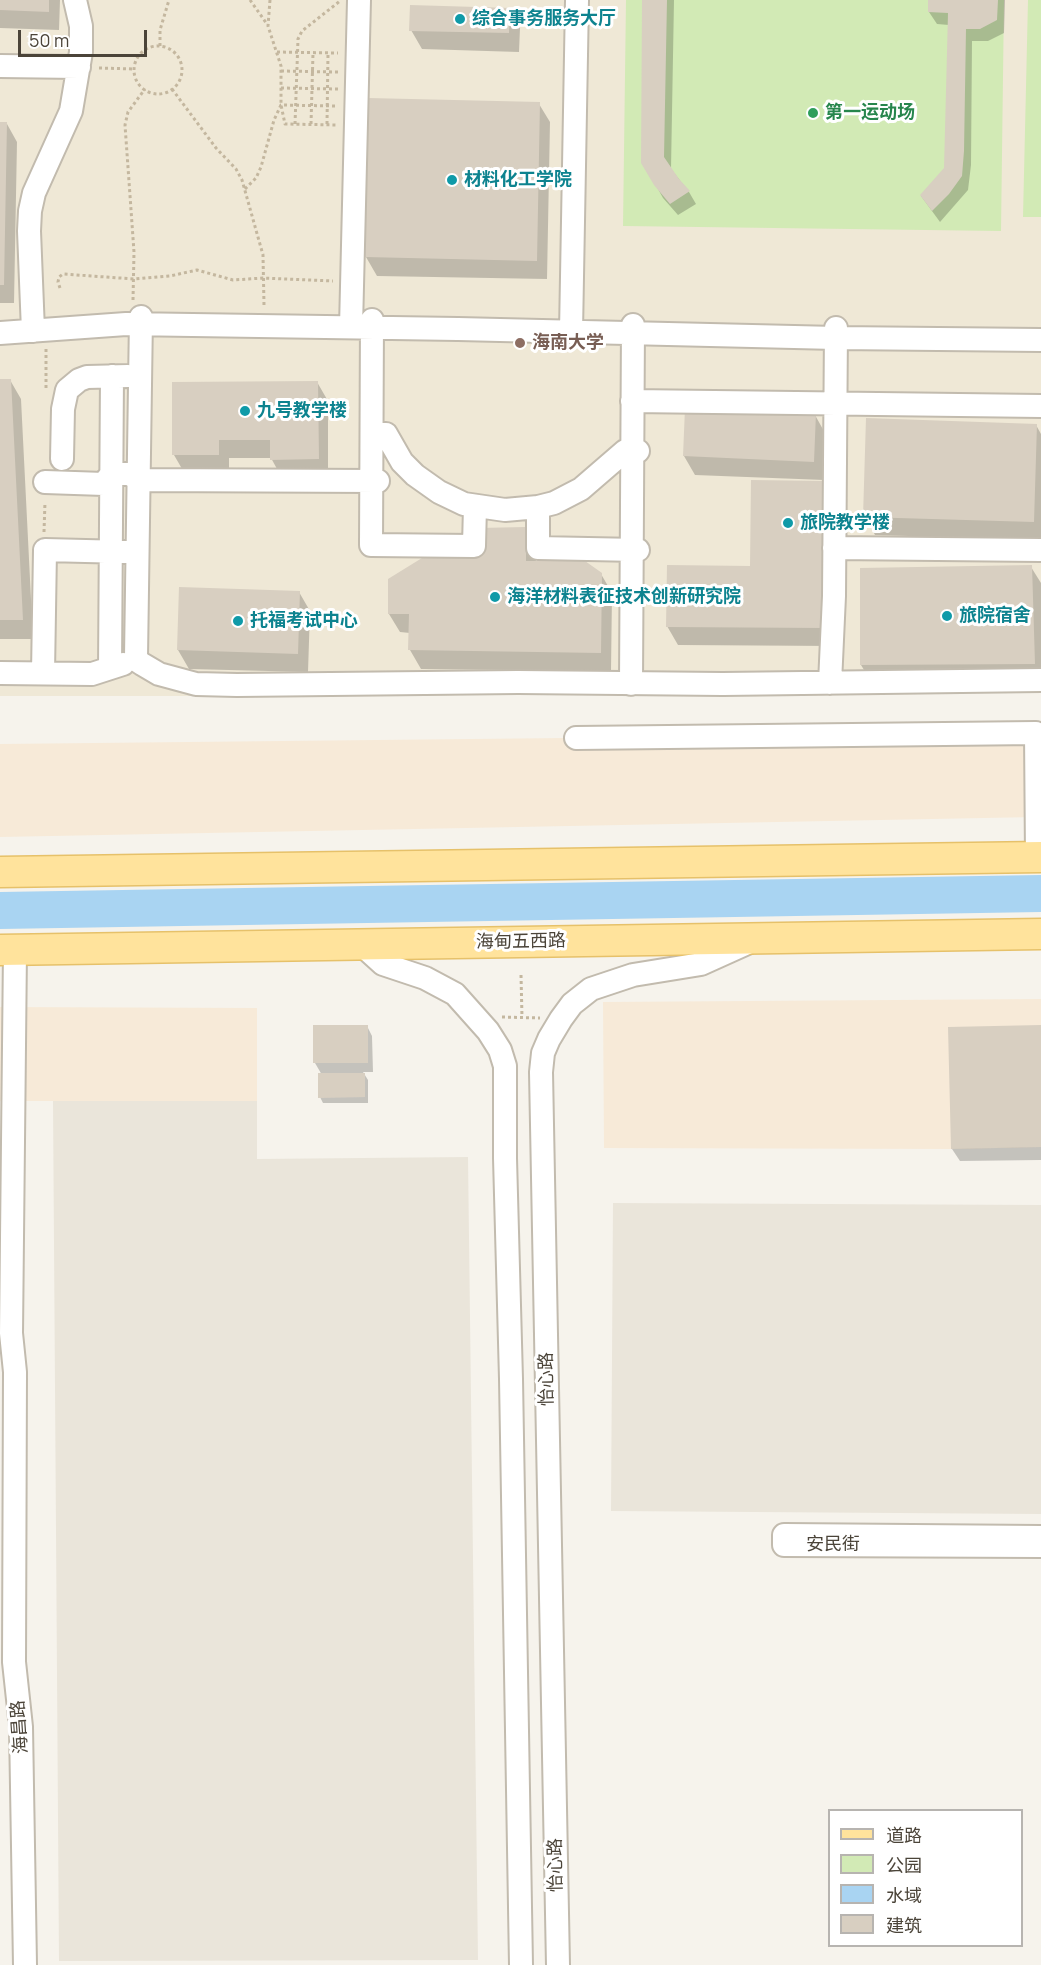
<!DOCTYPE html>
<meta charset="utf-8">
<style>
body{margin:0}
#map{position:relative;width:1041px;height:1965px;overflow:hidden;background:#f6f3ec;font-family:Manrope,"Noto Sans SC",sans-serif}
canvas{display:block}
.legend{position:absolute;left:828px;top:1809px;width:195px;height:138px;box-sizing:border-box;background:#fff;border:2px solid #b7b4b0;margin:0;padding:8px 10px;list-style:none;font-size:18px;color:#4b4439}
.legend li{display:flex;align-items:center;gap:12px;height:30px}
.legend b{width:30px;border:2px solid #b7b4b0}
.scale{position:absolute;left:18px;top:30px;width:129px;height:27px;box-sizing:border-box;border:3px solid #4b4439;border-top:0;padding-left:8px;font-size:18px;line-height:21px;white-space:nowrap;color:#4b4439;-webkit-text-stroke:4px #fff;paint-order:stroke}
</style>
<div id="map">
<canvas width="1041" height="1965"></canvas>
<ul class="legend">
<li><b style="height:8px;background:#ffe39c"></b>道路</li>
<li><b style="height:16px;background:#d2eab5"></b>公园</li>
<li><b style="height:16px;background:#a9d4f2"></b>水域</li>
<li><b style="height:16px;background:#d8cfc1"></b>建筑</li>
</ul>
<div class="scale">50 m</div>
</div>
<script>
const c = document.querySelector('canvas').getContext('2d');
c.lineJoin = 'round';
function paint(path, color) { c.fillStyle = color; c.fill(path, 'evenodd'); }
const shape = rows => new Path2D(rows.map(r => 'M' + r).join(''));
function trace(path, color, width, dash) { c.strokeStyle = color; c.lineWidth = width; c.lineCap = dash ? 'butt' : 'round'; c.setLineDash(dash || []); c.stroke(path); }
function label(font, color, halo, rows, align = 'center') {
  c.font = font + ' Manrope,"Noto Sans SC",sans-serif'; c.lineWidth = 6; c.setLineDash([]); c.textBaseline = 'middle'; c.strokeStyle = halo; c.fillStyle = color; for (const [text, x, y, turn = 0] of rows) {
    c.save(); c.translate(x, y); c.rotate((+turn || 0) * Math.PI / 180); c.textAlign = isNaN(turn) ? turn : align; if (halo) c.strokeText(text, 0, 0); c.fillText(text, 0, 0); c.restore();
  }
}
const residential = shape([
 [53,1101,257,1101,257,1159,468,1157,478,1960,59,1961],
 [613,1203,1041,1205,1041,1514,611,1511]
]);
const commercial = shape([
 [1036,733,1036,817,0,837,0,744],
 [1041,999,1041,1147,951,1149,604,1148,603,1002],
 [0,1007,257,1008,257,1101,0,1101]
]);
const education = shape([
 [0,0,1041,0,1041,687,617,691,419,696,0,696]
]);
const green = shape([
 [626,0,1004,0,1001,231,623,226],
 [1028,0,1041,0,1041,217,1023,217]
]);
const water = shape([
 [1041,875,1041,912,0,929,0,892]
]);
const shadow = shape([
 [0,0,60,0,59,30,0,28],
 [645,0,674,0,671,169,689,192,696,204,678,215,663,198,643,162],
 [930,0,1005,0,1004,33,988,41,972,41,971,165,968,190,940,222,921,196,946,168,949,25,937,24,929,12],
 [509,9,520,28,519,52,422,49,411,30],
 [369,100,539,104,550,122,547,279,377,276,366,257],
 [0,124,7,124,17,142,14,303,0,303],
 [0,380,10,380,21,399,33,639,0,639],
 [317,382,328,401,328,478,282,478,271,458,229,458,229,474,185,474,174,455,174,383],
 [815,415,825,433,824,480,695,475,684,456],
 [1036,425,1041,434,1041,540,875,535,865,516],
 [836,501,834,646,678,645,667,626,751,567],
 [525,529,535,547,536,563,601,574,612,593,611,671,421,669,410,650,410,633,400,632,389,614,479,559],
 [1031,567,1041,583,1041,683,872,683,861,665],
 [299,592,310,611,308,672,189,669,178,650],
 [367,1026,372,1036,373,1072,363,1072,368,1080,368,1103,323,1103,320,1097,322,1075,315,1063],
 [1041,1027,1041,1160,960,1161,952,1149]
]);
const building = shape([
 [0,0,49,0,49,12,0,10],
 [642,0,667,0,664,157,679,179,690,191,670,204,654,185,641,163],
 [928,0,998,0,997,20,980,29,966,29,964,151,962,176,949,194,932,211,920,195,944,168,948,13,928,12],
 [410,5,510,8,509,33,409,31],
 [368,98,540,102,537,261,365,257],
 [0,122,7,122,4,285,0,285],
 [0,379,11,379,23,620,0,620],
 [318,381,319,459,270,460,270,440,219,440,219,455,172,455,172,382],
 [685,408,816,413,814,462,683,456],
 [866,418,1037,424,1034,522,863,517],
 [751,480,826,481,824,628,666,627,667,565,750,566],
 [526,527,526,561,585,561,602,573,601,653,408,650,409,614,388,614,388,579,422,558,478,558,478,528],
 [1032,565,1035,664,860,665,860,568],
 [179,587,300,591,298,654,177,650],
 [313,1025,368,1025,368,1063,313,1063],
 [1041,1025,1041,1147,951,1149,948,1027],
 [318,1073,365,1073,365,1097,318,1098]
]);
const path = shape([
 [250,0,267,24],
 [270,0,268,26,281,66,281,105,285,124,337,125],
 [160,46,160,30,169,0],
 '134 70a24 24 0 1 1 48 0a24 24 0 1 1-48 0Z',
 [277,52,338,53],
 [99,68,134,69],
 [281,71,338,72],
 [281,88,338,89],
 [172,89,216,148,236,169,242,180,263,255,264,305],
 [295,124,298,39,302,31,340,1],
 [311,124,313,53],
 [327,124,328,53],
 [245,189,256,178,261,167,274,120,281,105,337,106],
 [60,288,58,282,59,277,63,274,134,279,170,276,197,270,233,280,263,278,333,281],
 [133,300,134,252,125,125,128,112,145,89],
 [46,349,46,388],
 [44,532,45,502],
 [521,975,522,1017],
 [502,1017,540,1018]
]);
const minor = shape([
 [0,66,79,67],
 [141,317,136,657,136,660,142,664,159,674,196,684,237,685,518,682,723,684,1041,680],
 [372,320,371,545,474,546,475,506],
 [351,327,359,0],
 [33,331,29,231,30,211,34,193,71,111,81,52,81,26,75,0],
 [571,332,577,0],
 [0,333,126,324,458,329,836,338,1041,340],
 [632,401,1041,406],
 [372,434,386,434,402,462,415,475,439,492,464,504,505,510,538,507,554,503,581,489,625,451,638,451],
 [62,459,63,409,67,390,79,380,87,377,128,376],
 [45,482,104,484,111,474,130,474,138,480,378,481],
 [538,507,538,548,638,550],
 [834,548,1041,550],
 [110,668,112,376],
 [0,673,92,674,123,664],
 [43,673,45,550,126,552],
 [830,683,834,596,836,328],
 [631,684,633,325],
 [576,738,1036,733,1037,857],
 [362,945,383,964,425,978,455,994,488,1031,500,1050,505,1066,505,1158,511,1379,521,1965],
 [15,950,11,1333,15,1372,14,1662,21,1727,25,1965],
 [1041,1537,784,1535,784,1545,1041,1546],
 [558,1965,541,1072,543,1053,549,1039,561,1019,572,1004,591,989,633,975,701,964,752,941]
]);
const major = shape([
 [0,872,1041,857],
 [0,950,1041,934]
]);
const markers = [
 [460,19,6,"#0f9aa8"],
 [813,113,6,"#2e9e5b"],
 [452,180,6,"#0f9aa8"],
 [520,343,6,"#8d6e63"],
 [245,411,6,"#0f9aa8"],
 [788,523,6,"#0f9aa8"],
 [495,597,6,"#0f9aa8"],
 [947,616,6,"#0f9aa8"],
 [238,621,6,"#0f9aa8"]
];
const cultureNames = [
 ["综合事务服务大厅",472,19],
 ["材料化工学院",464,180],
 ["九号教学楼",257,411],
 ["旅院教学楼",800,523],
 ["海洋材料表征技术创新研究院",507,597],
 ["旅院宿舍",959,616],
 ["托福考试中心",250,621]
];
const leisureNames = [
 ["第一运动场",825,113]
];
const educationNames = [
 ["海南大学",532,343]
];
const streetNames = [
 ["海甸五西路",521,942,-1],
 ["怡心路",547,1379,-91],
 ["安民街",833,1545],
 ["海昌路",20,1727,-94],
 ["怡心路",556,1865,-91]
];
paint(residential, '#eae5da');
paint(commercial, '#f7ead8');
paint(education, '#efe8d6');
paint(green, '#d2eab5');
paint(water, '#a9d4f2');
paint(shadow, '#0003');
paint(building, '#d8cfc1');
trace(minor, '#c2bbae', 26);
trace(major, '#e6c16a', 33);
trace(path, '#c4b79f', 3, [3, 3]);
trace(minor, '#fff', 22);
trace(major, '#ffe39c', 30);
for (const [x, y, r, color] of markers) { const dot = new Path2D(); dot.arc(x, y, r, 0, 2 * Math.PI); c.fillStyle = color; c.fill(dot); trace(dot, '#fff', 2); }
label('bold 18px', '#0d838f', '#fff', cultureNames, 'left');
label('bold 18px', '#27864d', '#fff', leisureNames, 'left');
label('bold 18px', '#785e54', '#fff', educationNames, 'left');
label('18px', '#4b4439', '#fff', streetNames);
</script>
